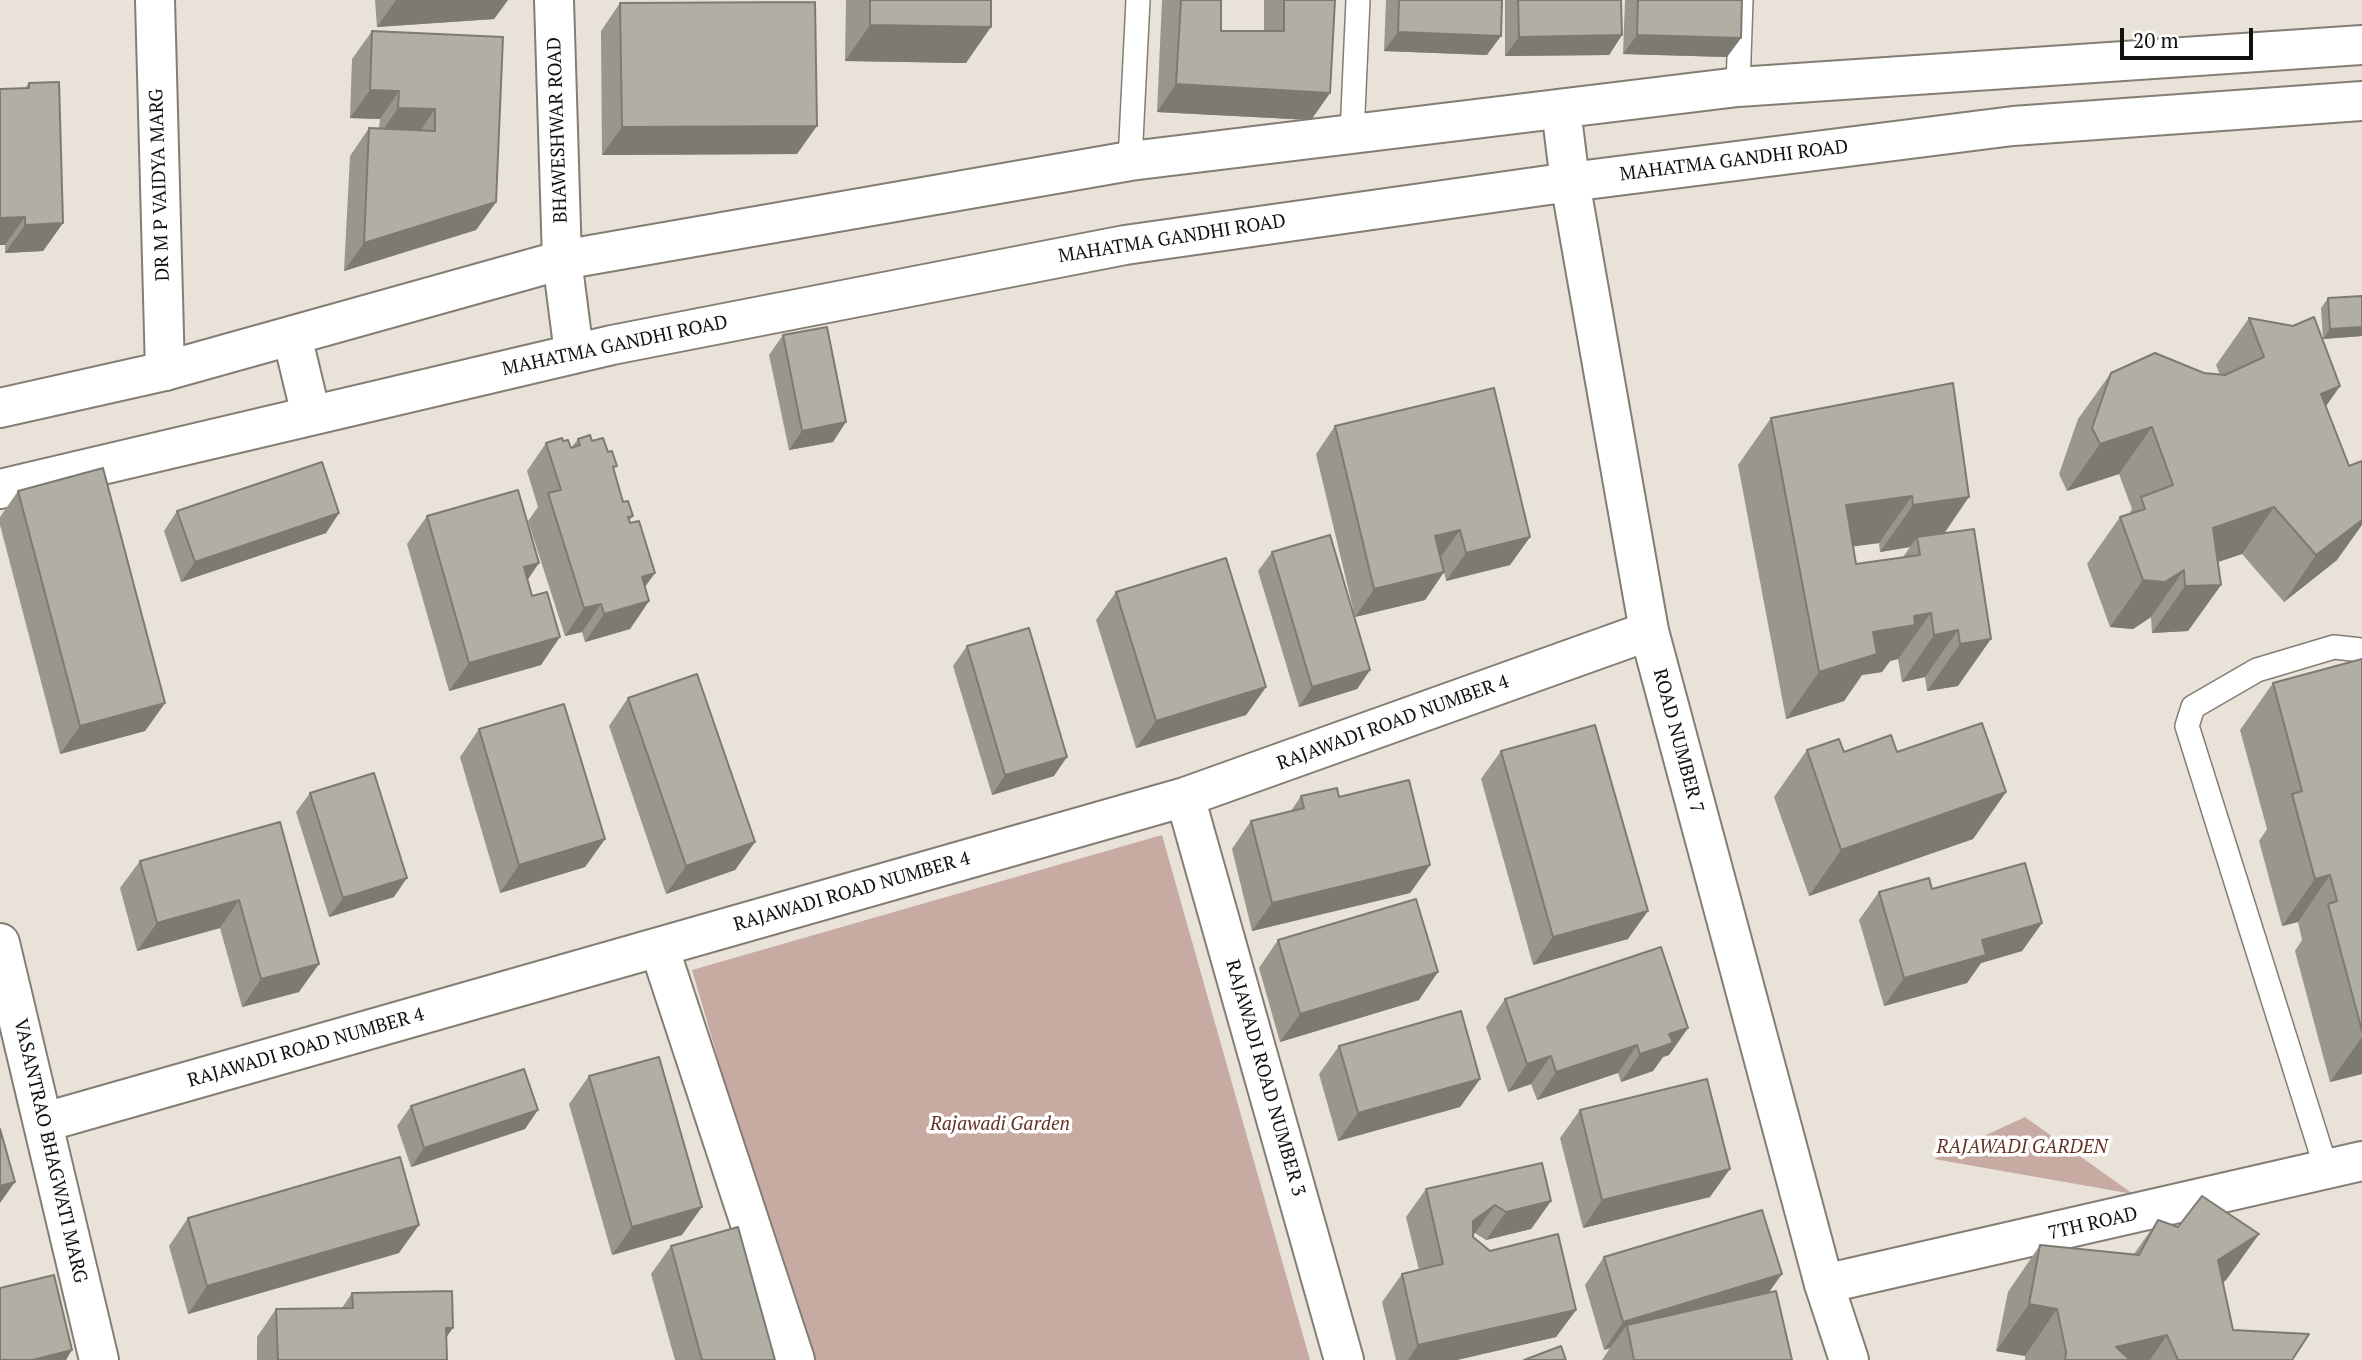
<!DOCTYPE html>
<style>
body{margin:0}
#map{position:relative;width:2362px;height:1360px;overflow:hidden;background:#e9e2d8;font-family:"PT Serif",serif}
canvas{display:block}
.scale{position:absolute;left:2120px;top:28px;width:133px;height:32px;box-sizing:border-box;border:4px solid #13110d;border-top:0;padding-left:9px;font-size:21px;line-height:24px;white-space:nowrap;color:#13110d;-webkit-text-stroke:5px #fff;paint-order:stroke}
</style>
<div id="map">
<canvas width="2362" height="1360"></canvas>
<div class="scale">20 m</div>
</div>
<script>
const c = document.querySelector('canvas').getContext('2d');
c.lineJoin = 'round';
function paint(path, color) { c.fillStyle = color; c.fill(path, 'evenodd'); }
const shape = rows => new Path2D(rows.map(r => 'M' + r).join(''));
function trace(path, color, width, dash) { c.strokeStyle = color; c.lineWidth = width; c.lineCap = dash ? 'butt' : 'round'; c.setLineDash(dash || []); c.stroke(path); }
function label(font, color, halo, rows, align = 'center') {
  c.font = font + ' "PT Serif",serif'; c.lineWidth = 7; c.setLineDash([]); c.textBaseline = 'middle'; c.strokeStyle = halo; c.fillStyle = color; for (const [text, x, y, turn = 0] of rows) {
    c.save(); c.translate(x, y); c.rotate((+turn || 0) * Math.PI / 180); c.textAlign = isNaN(turn) ? turn : align; if (halo) c.strokeText(text, 0, 0); c.fillText(text, 0, 0); c.restore();
  }
}
const green = shape([
 [1162,835,1310,1360,806,1360,692,970],
 [2025,1117,2133,1194,1934,1159]
]);
const service = shape([
 [1738,87,1741,0],
 [1352,135,1358,0],
 [1130,161,1138,0],
 [2327,1171,2187,726,2193,707,2257,670,2334,647,2362,650]
]);
const minor = shape([
 [155,0,165,371],
 [554,0,562,260,574,353],
 [1185,797,1344,1360],
 [0,943,99,1360],
 [659,947,795,1360],
 [45,1122,1185,797,1649,631],
 [1824,1284,2362,1161]
]);
const tertiary = shape([
 [1561,109,1570,182,1649,631,1824,1284,1849,1360],
 [292,336,311,415],
 [0,408,165,371,562,260,1130,161,1738,87,2362,45],
 [0,489,612,345,1125,245,1570,182,2013,126,2362,101]
]);
const wall = shape([
 [375,0,508,0,494,19,377,27],
 [846,0,991,0,966,63,845,61],
 [1162,0,1221,0,1221,31,1264,31,1264,0,1335,0,1330,93,1311,120,1157,112],
 [1386,0,1502,0,1487,55,1384,51],
 [1505,0,1621,0,1622,35,1609,55,1505,56],
 [1625,0,1742,0,1741,38,1727,57,1623,54],
 [620,3,797,154,602,155,601,31],
 [372,31,503,37,496,202,476,230,344,271,350,156,369,128,379,128,380,119,350,118,352,59],
 [29,83,63,223,43,251,5,253,5,245,25,88],
 [2362,296,2362,336,2323,339,2321,308,2328,298],
 [2249,318,2340,386,2326,406,2337,560,2284,602,2242,554,2218,562,2221,585,2188,631,2152,633,2151,617,2133,629,2110,627,2087,564,2120,517,2129,514,2132,509,2119,474,2067,491,2059,474,2078,419,2111,373,2204,373,2220,375,2216,365],
 [783,335,833,442,789,450,769,355],
 [1953,383,1944,534,1974,529,1958,686,1927,691,1925,677,1902,682,1898,659,1890,661,1882,672,1862,675,1844,701,1786,719,1738,465,1771,418],
 [1879,543,1880,552,1910,547,1903,557,1856,564,1853,546],
 [1335,426,1530,537,1510,565,1446,581,1444,572,1425,600,1355,617,1316,454],
 [578,439,592,441,614,470,623,502,633,516,629,521,649,601,630,629,585,642,582,632,565,636,528,521,538,507,527,471,546,443,563,441,571,448],
 [18,491,165,703,145,731,60,754,0,525,0,517],
 [177,511,339,513,326,533,181,582,164,531],
 [427,516,528,579,541,665,449,691,407,544],
 [1272,552,1370,670,1357,689,1299,707,1258,571],
 [1116,592,1266,687,1246,715,1136,748,1096,620],
 [967,646,1054,776,992,795,953,666],
 [2362,659,2362,1074,2330,1082,2295,951,2302,940,2298,922,2282,926,2259,841,2267,829,2240,730,2273,683],
 [628,698,755,842,735,870,666,894,609,726],
 [479,729,605,839,585,867,500,893,460,757],
 [1807,750,1844,752,1897,752,2006,792,1973,839,1809,896,1774,797],
 [1501,751,1628,939,1533,965,1481,779],
 [310,793,394,897,329,917,296,812],
 [1301,796,1339,797,1430,865,1410,893,1252,931,1232,849,1251,821,1291,811],
 [280,822,299,992,242,1007,220,928,137,951,120,888,140,861],
 [1932,889,2042,923,2022,951,1981,963,1967,983,1884,1006,1859,920,1879,892],
 [1278,940,1419,1000,1280,1042,1259,968],
 [1505,999,1688,1028,1669,1055,1663,1057,1653,1071,1621,1082,1618,1073,1537,1100,1531,1084,1508,1092,1486,1027],
 [1339,1046,1480,1079,1460,1107,1338,1141,1319,1074],
 [589,1076,682,1235,612,1255,569,1104],
 [411,1106,525,1129,411,1167,397,1126],
 [1580,1110,1710,1197,1583,1228,1560,1138],
 [1426,1189,1551,1201,1531,1229,1486,1240,1475,1233,1473,1235,1473,1237,1490,1251,1576,1310,1556,1337,1457,1360,1396,1360,1382,1302,1402,1274,1419,1270,1406,1217],
 [188,1218,399,1253,188,1314,169,1246],
 [2158,1220,2178,1227,2259,1234,2226,1280,2223,1283,2233,1330,2292,1360,2025,1360,2025,1356,1996,1351,2008,1292,2040,1245,2134,1254],
 [671,1246,775,1360,675,1360,651,1274],
 [1604,1257,1769,1293,1792,1360,1602,1360,1610,1348,1604,1350,1585,1285],
 [352,1293,446,1337,447,1360,257,1360,257,1337,276,1309,342,1308]
]);
const shadedWall = shape([
 [396,0,508,0,494,19,377,27],
 [870,25,991,27,966,63,845,61],
 [1398,32,1501,36,1487,55,1384,51],
 [1622,35,1609,55,1505,56,1519,37],
 [1637,35,1741,38,1727,57,1623,54],
 [1176,84,1330,93,1311,120,1157,112],
 [370,90,399,91,380,119,350,118],
 [398,108,435,109,416,137,379,136],
 [817,126,797,154,602,155,622,127],
 [496,202,476,230,344,271,364,243],
 [25,217,5,245,0,245,0,218],
 [63,223,43,251,5,253,25,225],
 [2362,327,2362,336,2323,339,2330,329],
 [2340,386,2307,433,2321,394],
 [846,422,833,442,789,450,802,431],
 [2152,427,2119,474,2067,491,2100,444],
 [1912,496,1879,543,1814,552,1846,505],
 [1969,497,1937,544,1917,537,1910,547,1880,552,1913,505],
 [2274,507,2242,554,2184,573,2184,570,2151,617,2133,629,2110,627,2143,580,2213,528],
 [339,513,326,533,181,582,195,562],
 [2362,520,2362,525,2337,560,2284,602,2316,555],
 [1460,530,1440,558,1435,536],
 [1530,537,1510,565,1446,581,1466,553],
 [539,563,520,591,524,567],
 [1444,572,1425,600,1355,617,1374,589],
 [655,573,635,601,642,577],
 [2221,585,2188,631,2152,633,2185,586],
 [649,601,630,629,585,642,604,614],
 [601,604,582,632,565,636,584,608],
 [1931,613,1898,659,1890,661,1882,672,1862,675,1844,701,1786,719,1819,672,1873,632,1914,616],
 [1958,630,1925,677,1902,682,1934,635],
 [560,637,541,665,449,691,469,663],
 [1991,639,1958,686,1927,691,1960,644],
 [1370,670,1357,689,1299,707,1312,687],
 [1266,687,1246,715,1136,748,1156,721],
 [165,703,145,731,60,754,80,726],
 [1067,757,1054,776,992,795,1005,775],
 [2006,792,1973,839,1809,896,1841,850],
 [605,839,585,867,500,893,519,865],
 [755,842,735,870,666,894,686,866],
 [1430,865,1410,893,1252,931,1272,903],
 [2330,875,2298,922,2282,926,2315,879],
 [407,878,394,897,329,917,343,898],
 [239,900,220,928,137,951,157,923],
 [1648,911,1628,939,1533,965,1553,937],
 [2042,923,2022,951,1981,963,1967,983,1884,1006,1904,978,1982,940],
 [319,964,299,992,242,1007,261,979],
 [1438,972,1419,1000,1280,1042,1300,1014],
 [1688,1028,1669,1055,1663,1057,1653,1071,1621,1082,1640,1054,1669,1034],
 [2362,1037,2362,1074,2330,1082],
 [1637,1045,1618,1073,1537,1100,1556,1072],
 [1551,1056,1531,1084,1508,1092,1527,1064],
 [1480,1079,1460,1107,1338,1141,1358,1113],
 [538,1110,525,1129,411,1167,424,1148],
 [1730,1169,1710,1197,1583,1228,1602,1200],
 [15,1182,0,1203,0,1186],
 [1551,1201,1531,1229,1486,1240,1506,1212],
 [1495,1205,1475,1233,1453,1249,1473,1221],
 [702,1207,682,1235,612,1255,632,1227],
 [419,1225,399,1253,188,1314,207,1286],
 [2259,1234,2226,1280,2185,1307,2218,1260],
 [1782,1274,1762,1302,1627,1325,1610,1348,1604,1350,1623,1322],
 [2029,1304,2057,1309,2025,1356,1996,1351],
 [1576,1310,1556,1337,1457,1360,1408,1360,1418,1345],
 [446,1328,453,1328,433,1356],
 [2167,1335,2150,1360,2107,1360,2116,1347],
 [72,1350,66,1360,33,1360]
]);
const building = shape([
 [870,0,991,0,991,27,870,25,870,0],
 [1181,0,1221,0,1221,31,1284,31,1284,0,1335,0,1330,93,1176,84,1181,0],
 [1399,0,1502,0,1501,36,1398,32,1399,0],
 [1518,0,1621,0,1622,35,1519,37,1518,0],
 [1638,0,1742,0,1741,38,1637,35,1638,0],
 [815,2,817,126,622,127,620,3,815,2],
 [372,31,503,37,496,202,364,243,369,128,435,131,435,109,398,108,399,91,370,90,372,31],
 [59,82,63,223,25,225,25,217,0,218,0,89,29,88,29,83,59,82],
 [2362,296,2362,327,2330,329,2328,298,2362,296],
 [2314,317,2340,386,2321,394,2349,466,2362,461,2362,520,2316,555,2274,507,2213,528,2221,585,2185,586,2184,570,2165,582,2143,580,2120,517,2145,509,2141,497,2173,485,2152,427,2100,444,2092,428,2111,373,2155,353,2204,373,2225,375,2264,357,2249,318,2293,326,2314,317],
 [827,327,846,422,802,431,783,335,827,327],
 [1953,383,1969,497,1913,505,1912,496,1846,505,1856,564,1920,555,1917,537,1974,529,1991,639,1960,644,1958,630,1934,635,1931,613,1914,616,1915,625,1873,632,1877,654,1819,672,1771,418,1953,383],
 [1494,388,1530,537,1466,553,1460,530,1435,536,1444,572,1374,589,1335,426,1494,388],
 [590,435,592,441,603,438,608,452,612,451,617,466,613,467,623,502,628,501,633,516,628,517,630,523,639,521,655,573,642,577,649,601,604,614,601,604,584,608,548,493,561,490,546,443,562,438,563,441,568,440,571,448,580,445,578,439,590,435],
 [322,462,339,513,195,562,177,511,322,462],
 [103,468,165,703,80,726,18,491,103,468],
 [518,490,539,563,524,567,532,596,547,592,560,637,469,663,427,516,518,490],
 [1330,535,1370,670,1312,687,1272,552,1330,535],
 [1226,558,1266,687,1156,721,1116,592,1226,558],
 [1029,628,1067,757,1005,775,967,646,1029,628],
 [2362,659,2362,1031,2328,904,2337,901,2330,875,2315,879,2292,794,2302,791,2273,683,2362,659],
 [697,674,755,842,686,866,628,698,697,674],
 [564,704,605,839,519,865,479,729,564,704],
 [1982,723,2006,792,1841,850,1807,750,1839,739,1844,752,1891,735,1897,752,1982,723],
 [1595,725,1648,911,1553,937,1501,751,1595,725],
 [374,773,407,878,343,898,310,793,374,773],
 [1409,780,1430,865,1272,903,1251,821,1304,808,1301,796,1337,788,1339,797,1409,780],
 [280,822,319,964,261,979,239,900,157,923,140,861,280,822],
 [2025,863,2042,923,1982,940,1986,955,1904,978,1879,892,1929,878,1932,889,2025,863],
 [1416,899,1438,972,1300,1014,1278,940,1416,899],
 [1661,947,1688,1028,1669,1034,1673,1043,1640,1054,1637,1045,1556,1072,1551,1056,1527,1064,1505,999,1661,947],
 [1461,1011,1480,1079,1358,1113,1339,1046,1461,1011],
 [659,1057,702,1207,632,1227,589,1076,659,1057],
 [524,1069,538,1110,424,1148,411,1106,524,1069],
 [1707,1079,1730,1169,1602,1200,1580,1110,1707,1079],
 [0,1129,15,1182,0,1186,0,1129],
 [400,1157,419,1225,207,1286,188,1218,400,1157],
 [1542,1163,1551,1201,1506,1212,1495,1205,1473,1221,1473,1237,1490,1251,1558,1234,1576,1310,1418,1345,1402,1274,1443,1264,1426,1189,1542,1163],
 [2202,1196,2259,1234,2218,1260,2233,1330,2309,1334,2292,1360,2178,1360,2167,1335,2116,1347,2130,1360,2065,1360,2066,1352,2057,1309,2029,1304,2040,1245,2139,1255,2158,1220,2178,1227,2202,1196],
 [1762,1210,1782,1274,1623,1322,1604,1257,1762,1210],
 [738,1227,775,1360,702,1360,671,1246,738,1227],
 [54,1275,72,1350,33,1360,0,1360,0,1288,54,1275],
 [452,1291,453,1328,446,1328,447,1360,278,1360,276,1309,353,1308,352,1293,452,1291],
 [1776,1291,1792,1360,1634,1360,1627,1325,1776,1291],
 [1561,1346,1566,1360,1524,1360,1561,1346]
]);
const streetNames = [
 ["BHAWESHWAR ROAD",558,130,-92],
 ["MAHATMA GANDHI ROAD",1734,161,-7],
 ["DR M P VAIDYA MARG",160,185,-92],
 ["MAHATMA GANDHI ROAD",1172,239,-9],
 ["MAHATMA GANDHI ROAD",615,346,-12],
 ["RAJAWADI ROAD NUMBER 4",1393,723,-20],
 ["ROAD NUMBER 7",1678,741,75],
 ["RAJAWADI ROAD NUMBER 4",852,892,-16],
 ["RAJAWADI ROAD NUMBER 4",306,1048,-16],
 ["RAJAWADI ROAD NUMBER 3",1265,1078,74],
 ["VASANTRAO BHAGWATI MARG",50,1151,77],
 ["7TH ROAD",2093,1224,-13]
];
const parkNames = [
 ["Rajawadi Garden",1000,1125],
 ["RAJAWADI GARDEN",2022,1148]
];
paint(green, '#c7aba3');
trace(service, '#837d74', 26);
trace(minor, '#837d74', 42);
trace(tertiary, '#837d74', 42);
trace(service, '#fff', 23);
trace(minor, '#fff', 38);
trace(tertiary, '#fff', 38);
paint(wall, '#98968d');
paint(shadedWall, '#7c7a73');
paint(building, '#b1afa4');
trace(building, '#7c7a73', 2);
label('19px', '#13110d', '#fff', streetNames);
label('italic 19px', '#643427', '#fff', parkNames);
</script>
